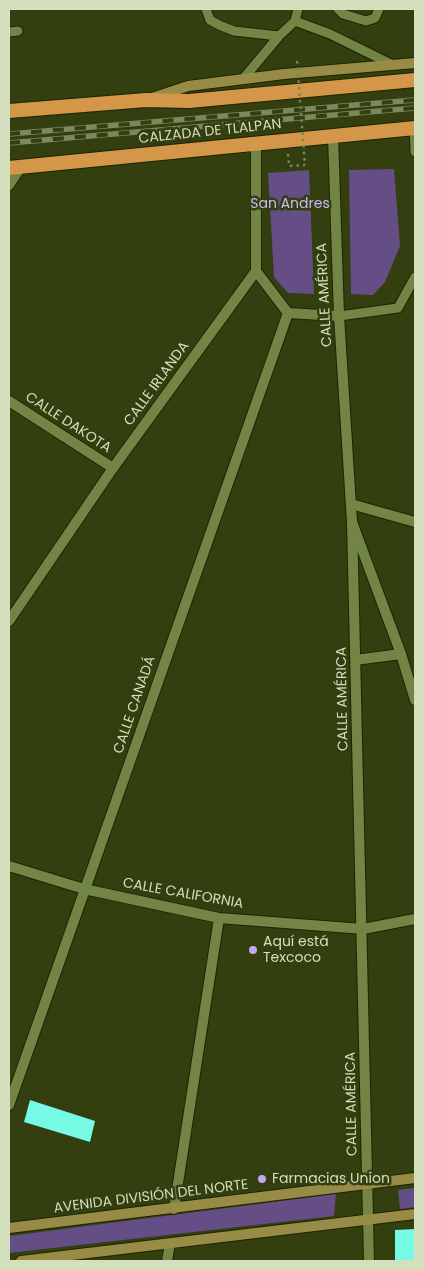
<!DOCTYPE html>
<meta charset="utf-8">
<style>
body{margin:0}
#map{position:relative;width:424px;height:1270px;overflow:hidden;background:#333f0e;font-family:Poppins,sans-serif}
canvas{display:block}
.frame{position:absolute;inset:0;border:10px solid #d4dfbe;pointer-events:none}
</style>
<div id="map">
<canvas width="424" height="1270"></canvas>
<div class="frame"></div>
</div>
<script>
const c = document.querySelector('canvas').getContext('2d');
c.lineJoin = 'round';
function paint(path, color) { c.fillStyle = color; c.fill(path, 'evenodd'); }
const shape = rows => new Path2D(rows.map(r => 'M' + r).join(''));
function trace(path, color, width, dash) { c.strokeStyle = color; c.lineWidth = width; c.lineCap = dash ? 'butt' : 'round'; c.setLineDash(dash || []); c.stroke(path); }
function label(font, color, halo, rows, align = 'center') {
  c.font = font + ' Poppins,sans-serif'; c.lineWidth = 5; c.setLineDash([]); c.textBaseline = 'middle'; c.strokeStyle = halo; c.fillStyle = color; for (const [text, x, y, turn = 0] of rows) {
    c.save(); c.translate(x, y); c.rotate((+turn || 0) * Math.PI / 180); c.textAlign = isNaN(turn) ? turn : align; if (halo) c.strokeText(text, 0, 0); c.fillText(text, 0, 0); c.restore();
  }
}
const green = shape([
 [394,169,400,246,385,282,373,295,351,294,349,170],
 [309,170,314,294,288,293,274,277,268,173],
 [415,1188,415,1207,400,1209,398,1190],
 [336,1194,334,1216,9,1253,9,1236]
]);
const building = shape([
 [30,1100,95,1121,90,1142,24,1122],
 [415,1229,415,1261,395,1261,395,1230]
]);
const path = shape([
 [288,154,289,166,305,165]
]);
const service = shape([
 [206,9,210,20,219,25,234,31,279,36],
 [298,9,295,21,330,34,393,65],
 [338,9,343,14,366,21,375,18,379,9],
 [9,32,18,31],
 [243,79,279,36,295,21],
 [414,128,415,152],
 [339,316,398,308,415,277]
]);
const minor = shape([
 [9,185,21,167],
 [256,271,288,313,339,316],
 [9,401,113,468],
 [351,504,415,522],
 [352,522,401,654,415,700],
 [9,621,113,468,256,271,256,143],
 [9,866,84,889,219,918,363,929,415,919],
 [9,1105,288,313],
 [174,1209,219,918],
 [167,1261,170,1244]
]);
const tertiary = shape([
 [333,136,339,316,352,522,369,1261],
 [355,660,401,654]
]);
const secondary = shape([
 [152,98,188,86,284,74,415,63],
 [9,1228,415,1178],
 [21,1261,415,1214]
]);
const trunk = shape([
 [9,111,146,100,189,101,415,80],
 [9,168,415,128]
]);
const rail = shape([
 [9,134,415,100],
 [9,143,415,108]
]);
const pathBridge = shape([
 [297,61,305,165]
]);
const markers = [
 [253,950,5,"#c4a7f1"],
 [262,1179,5,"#c4a7f1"]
];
const streetNames = [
 ["CALZADA DE TLALPAN",210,132,-6],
 ["CALLE AMÉRICA",325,295,-93],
 ["CALLE IRLANDA",157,384,-54],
 ["CALLE DAKOTA",68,423,33],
 ["CALLE AMÉRICA",343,699,-91],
 ["CALLE CANADÁ",135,705,-71],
 ["CALLE CALIFORNIA",183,894,10],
 ["CALLE AMÉRICA",352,1104,-91],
 ["AVENIDA DIVISIÓN DEL NORTE",151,1197,-7]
];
const parkNames = [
 ["San Andres",290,204]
];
const poiNames = [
 ["Aquí está",263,942],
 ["Texcoco",263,958],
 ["Farmacias Union",272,1179]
];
paint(green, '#654e86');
paint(building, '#76f9e5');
trace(service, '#1c2503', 11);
trace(minor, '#1c2503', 12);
trace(tertiary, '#1c2503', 12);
trace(secondary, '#1c2503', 12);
trace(trunk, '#1c2503', 16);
trace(path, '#7a865c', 2.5, [2.5, 4]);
trace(service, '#738545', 9);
trace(minor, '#738545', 10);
trace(tertiary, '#738545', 10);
trace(secondary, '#988b46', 10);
trace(trunk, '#d49649', 14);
trace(rail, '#7d885f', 5.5);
trace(rail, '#333f0e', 4, [11]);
trace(pathBridge, '#7a865c', 2.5, [2.5, 4]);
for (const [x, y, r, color] of markers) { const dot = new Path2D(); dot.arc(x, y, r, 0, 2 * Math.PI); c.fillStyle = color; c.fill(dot); trace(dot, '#333f0e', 2); }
label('14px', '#d4dfbe', '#333f0e', streetNames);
label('14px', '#ceb6f4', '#333f0e', parkNames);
label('14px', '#d4dfbe', '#333f0e', poiNames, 'left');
</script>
